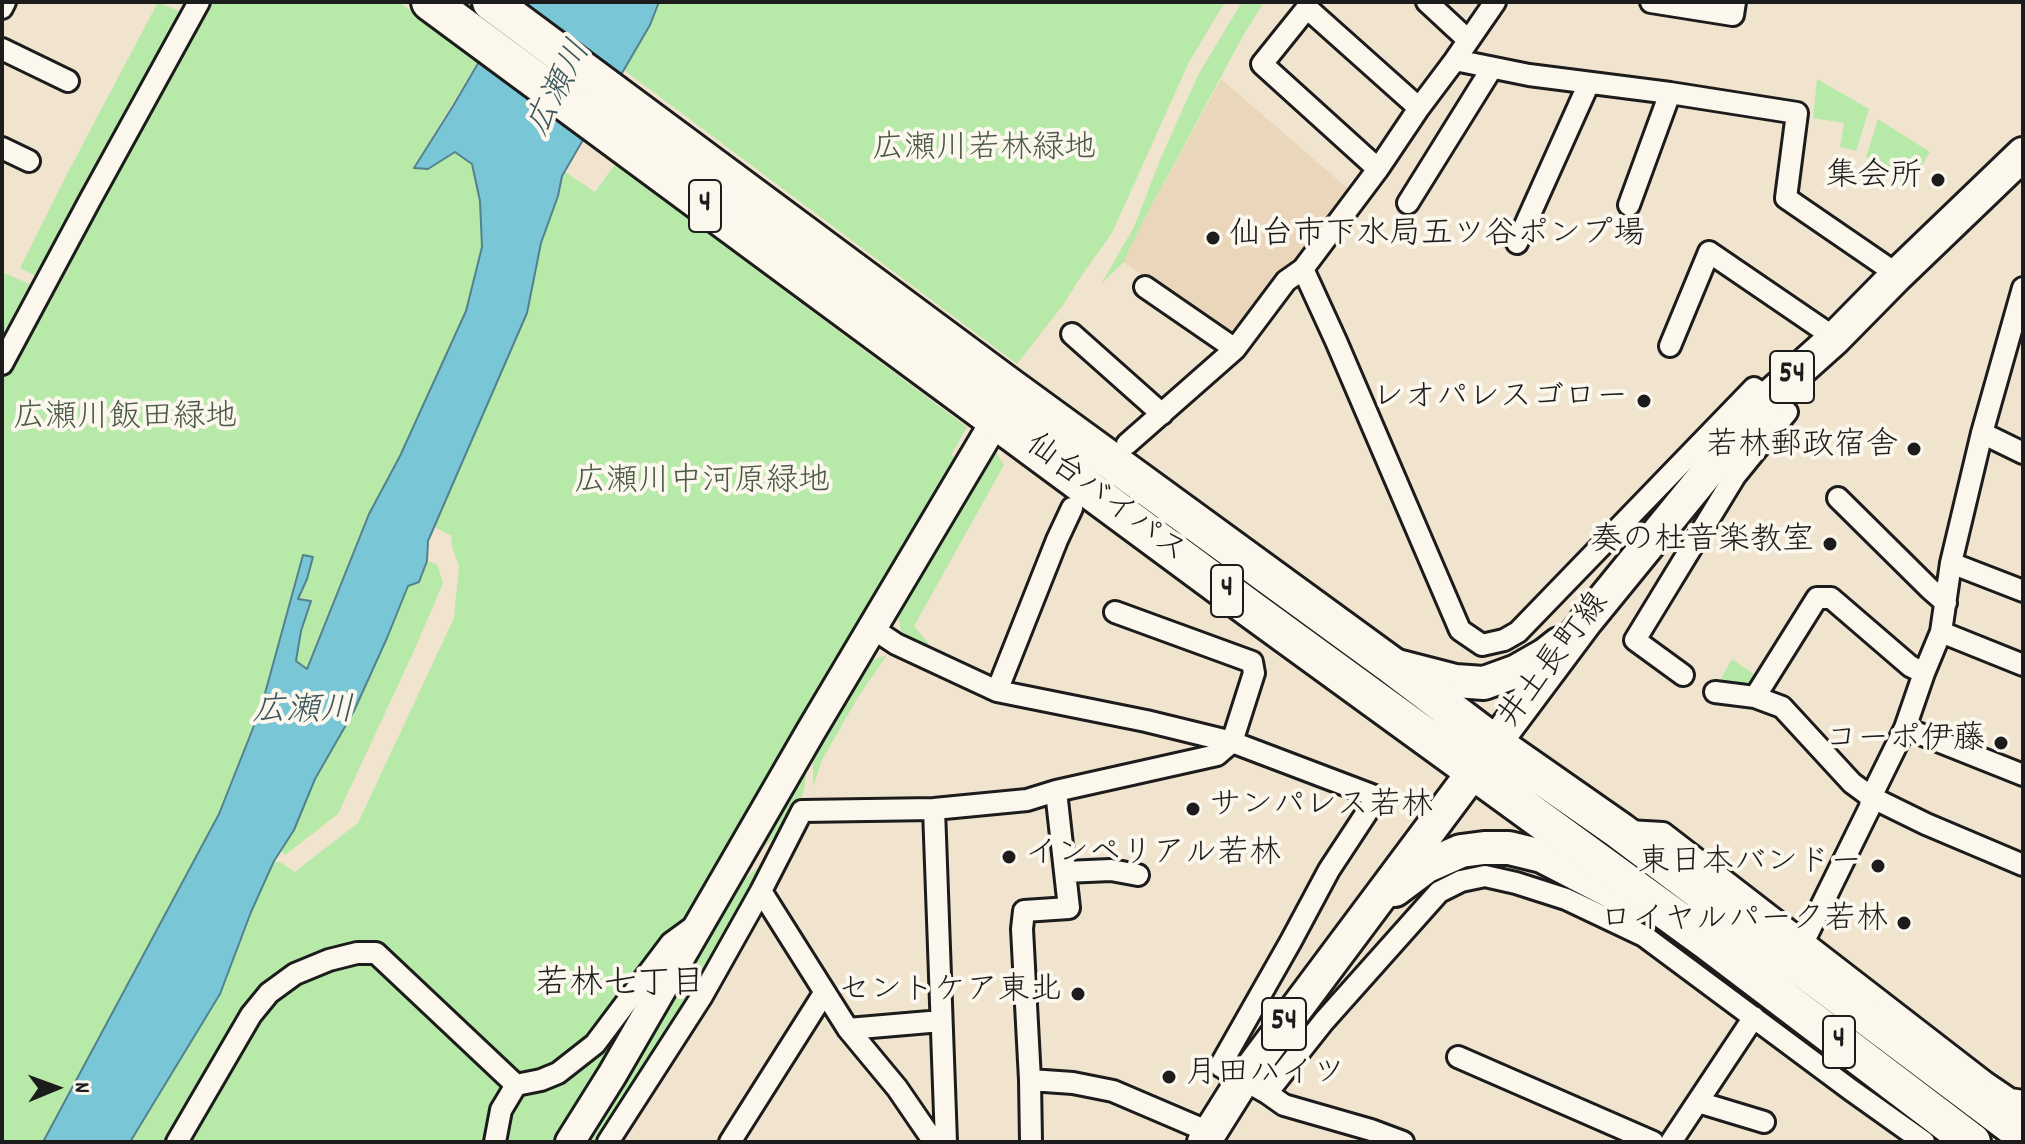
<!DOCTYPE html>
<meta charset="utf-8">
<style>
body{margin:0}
#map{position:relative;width:2025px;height:1144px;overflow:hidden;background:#f1e4cf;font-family:Dekko,sans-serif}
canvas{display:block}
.frame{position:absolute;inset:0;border:4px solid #1c1c1c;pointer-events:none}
.north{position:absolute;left:16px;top:1048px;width:80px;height:80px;-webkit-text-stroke:6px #fbf7ec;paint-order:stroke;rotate:89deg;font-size:22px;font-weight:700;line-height:32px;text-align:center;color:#1c1c1c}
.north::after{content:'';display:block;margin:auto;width:28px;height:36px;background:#1c1c1c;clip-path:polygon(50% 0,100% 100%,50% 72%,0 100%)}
</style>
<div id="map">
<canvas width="2025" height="1144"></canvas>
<div class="frame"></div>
<div class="north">N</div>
</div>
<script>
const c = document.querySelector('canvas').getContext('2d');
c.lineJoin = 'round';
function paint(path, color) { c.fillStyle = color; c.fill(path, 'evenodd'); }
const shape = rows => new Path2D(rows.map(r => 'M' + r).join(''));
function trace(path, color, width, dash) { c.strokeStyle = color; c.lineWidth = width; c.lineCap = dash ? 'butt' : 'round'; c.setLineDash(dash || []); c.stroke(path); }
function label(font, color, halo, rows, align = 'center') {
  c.font = font + ' Dekko,"Klee One",sans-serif'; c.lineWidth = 8; c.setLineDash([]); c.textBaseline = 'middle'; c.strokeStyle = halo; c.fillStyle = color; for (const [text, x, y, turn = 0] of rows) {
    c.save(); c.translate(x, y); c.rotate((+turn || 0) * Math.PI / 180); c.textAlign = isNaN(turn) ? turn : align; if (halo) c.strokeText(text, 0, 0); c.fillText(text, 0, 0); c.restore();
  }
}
const built = shape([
 [1221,79,1352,192,1234,342,1124,262,1138,231]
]);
const green = shape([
 [158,2,183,13,38,277,20,268,65,178],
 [213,2,399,2,478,61,414,167,428,168,455,152,472,164,480,201,482,247,466,311,400,456,369,514,307,670,296,661,301,631,311,601,298,600,307,579,312,557,302,556,261,708,219,814,43,1142,2,1142,2,379,59,271,66,273,70,266,64,263,173,66],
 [659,2,1225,2,1189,62,1112,233,1084,272,1063,305,1017,364,624,70,650,25],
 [1242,2,1264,2,1244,34,1138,231,1124,262,1101,284,1134,227,1160,160,1198,75],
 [1817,79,1869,109,1856,151,1840,147,1844,123,1813,118],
 [1878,119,1930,152,1909,187,1866,157],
 [615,164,967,427,951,455,959,460,908,544,903,542,899,550,903,552,865,622,849,640,560,1142,130,1142,220,994,251,912,274,861,282,863,296,873,297,870,358,823,454,618,459,566,451,544,452,536,434,527,541,243,558,197,562,176,564,171,595,192],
 [4,273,37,287,20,318,11,323,2,339,2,278],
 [984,450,995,451,1004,465,914,626,929,644,925,650,916,646,901,630,895,604],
 [427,561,437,564,443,583,413,653,338,814,285,855,280,850,294,830,315,779,354,711,387,638,408,585,419,582],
 [887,655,858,697,822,760,813,787,813,760,818,737,864,663],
 [1732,659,1758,677,1747,691,1719,682],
 [810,745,804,790,798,808,788,822,733,880],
 [779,842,721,951,601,1142,579,1142,725,899,764,861]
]);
const water = shape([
 [514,2,659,2,650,25,562,176,558,196,541,243,527,313,428,541,427,561,419,582,408,586,387,638,354,711,315,779,294,830,274,861,251,912,220,994,130,1142,43,1142,219,814,261,708,303,555,313,557,307,579,298,599,311,601,301,631,296,661,307,669,369,514,400,456,466,311,482,247,480,201,472,164,455,152,428,169,414,168,453,106,514,2]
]);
const street = shape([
 [1427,2,1468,40],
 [1651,2,1733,15,1735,2],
 [2,8,5,2],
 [2,49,68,81],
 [1455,60,1529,75,1670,93,1797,113,1786,198,1888,268,1896,276],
 [2,148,29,161],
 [1378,169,1262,64,1307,8,1419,108],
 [1408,203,1492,68],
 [1629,205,1670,93],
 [1517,243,1589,83],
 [1303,269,1336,341,1460,630,1482,645,1504,640,1518,632,1754,388,1787,412,1735,476,1635,640,1683,675],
 [1145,287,1235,349],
 [1072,334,1162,414],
 [1670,346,1709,252,1835,338],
 [2,364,90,200,199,2],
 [1982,433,2023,453],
 [1127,444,1235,349,1286,281,1303,269,1378,169,1419,108,1455,60,1495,2],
 [1838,498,1930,589,1946,603],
 [1951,563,2023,591],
 [872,628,896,644,997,691,1146,721,1232,742,1377,797,1329,870,1291,941,1220,1066,1267,1093,1324,1021,1439,892,1461,881,1485,876,1516,883,1566,899,1644,936,1851,1090,1924,1142],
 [1941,632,2023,665],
 [997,691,1057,540,1072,508],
 [1715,692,1755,697,1782,707,1852,783,1871,797,1926,824,2023,865],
 [1755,697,1817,598,1831,598,1910,666,1924,673],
 [1905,728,2023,775],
 [934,809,946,1142],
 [1628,831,1663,833,1985,1082,2010,1099,2023,1101],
 [1065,872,1111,870,1138,875],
 [761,891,848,1029,897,1088,934,1142],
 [1803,943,1870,807,1871,797,1905,728,1924,673,1941,632,1951,563,1982,433,2023,288],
 [848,1029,941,1021],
 [1458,1057,1653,1142],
 [1030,1080,1073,1083,1113,1091,1209,1132],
 [516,1085,541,1080,558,1073,595,1044,671,943,693,927],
 [1267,1093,1284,1105,1371,1130,1403,1142],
 [1698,1102,1764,1122],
 [177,1142,251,1015,269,993,295,974,329,960,357,953,376,953,516,1085,501,1110,495,1142],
 [608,1142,702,996,761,891,802,811,934,809,1027,800,1056,791,1217,755,1232,742,1254,673,1252,662,1115,612],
 [730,1142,821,998,827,996],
 [1031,1142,1030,1080,1022,929,1024,911,1069,908,1056,791],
 [1671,1142,1754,1017]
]);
const secondary = shape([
 [570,1142,612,1075,811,731,996,420]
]);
const primary = shape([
 [1393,665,1455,681,1484,683,1517,671,1545,655,1559,644],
 [1395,890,1427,866,1461,851,1484,848,1509,848,1542,856,1637,905],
 [1204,1142,1243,1080,1586,621,1768,398,1835,338,1896,276,2023,154]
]);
const highway = shape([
 [430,2,1252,610,1707,941,1972,1142],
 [491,2,1003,382,1391,665,1494,743,1620,831,2023,1134]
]);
const markers = [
 [1938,180,8,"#1c1c1c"],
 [1213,238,8,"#1c1c1c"],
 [1644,401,8,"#1c1c1c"],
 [1914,449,8,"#1c1c1c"],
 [1830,544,8,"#1c1c1c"],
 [2001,743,8,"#1c1c1c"],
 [1193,809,8,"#1c1c1c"],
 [1009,857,8,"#1c1c1c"],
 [1878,866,8,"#1c1c1c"],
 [1904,923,8,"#1c1c1c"],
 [1078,994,8,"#1c1c1c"],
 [1169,1077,8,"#1c1c1c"]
];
const shields = [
 [705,206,32],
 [1792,377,44],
 [1227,591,32],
 [1284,1024,44],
 [1839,1042,32]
];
const shieldNames = [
 ["4",705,206],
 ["54",1792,377],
 ["4",1227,591],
 ["54",1284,1024],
 ["4",1839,1042]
];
const parkNames = [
 ["広瀬川若林緑地",984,152],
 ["広瀬川飯田緑地",125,421],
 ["広瀬川中河原緑地",702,485]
];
const poiNames = [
 ["集会所",1922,180],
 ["仙台市下水局五ツ谷ポンプ場",1229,238,"left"],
 ["レオパレスゴロー",1628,401],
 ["若林郵政宿舎",1898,449],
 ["奏の杜音楽教室",1814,544],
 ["コーポ伊藤",1985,743],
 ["サンパレス若林",1209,809,"left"],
 ["インペリアル若林",1025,857,"left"],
 ["東日本バンドー",1862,866],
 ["ロイヤルパーク若林",1888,923],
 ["セントケア東北",1062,994],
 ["月田ハイツ",1185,1077,"left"]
];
const streetNames = [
 ["仙台バイパス",1104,501,37],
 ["井土長町線",1556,662,-53]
];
const waterNames = [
 ["広瀬川",562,90,-63],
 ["広瀬川",303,714]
];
const neighbourhoodNames = [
 ["若林七丁目",620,987]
];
paint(built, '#ead7bb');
paint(green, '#b7e9a8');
paint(water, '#78c6d6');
trace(water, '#53828c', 2);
trace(street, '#1c1c1c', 26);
trace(secondary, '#1c1c1c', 34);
trace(primary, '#1c1c1c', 38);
trace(highway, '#1c1c1c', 42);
trace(street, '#fbf7ec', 20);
trace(secondary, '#fbf7ec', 28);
trace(primary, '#fbf7ec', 32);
trace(highway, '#fbf7ec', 36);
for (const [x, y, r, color] of markers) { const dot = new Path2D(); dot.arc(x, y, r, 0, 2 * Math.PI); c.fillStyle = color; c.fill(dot); trace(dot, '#fbf7ec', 3); }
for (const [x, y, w] of shields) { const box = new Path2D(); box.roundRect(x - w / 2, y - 26, w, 52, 6); c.fillStyle = '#fbf7ec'; c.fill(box); trace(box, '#1c1c1c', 2); }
label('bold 30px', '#1c1c1c', null, shieldNames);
label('32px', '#4a5a46', '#fbf7ec', parkNames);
label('32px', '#1c1c1c', '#fbf7ec', poiNames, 'right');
label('32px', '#1c1c1c', '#fbf7ec', streetNames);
label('italic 34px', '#3c585d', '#fbf7ec', waterNames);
label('34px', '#1c1c1c', '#fbf7ec', neighbourhoodNames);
</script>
